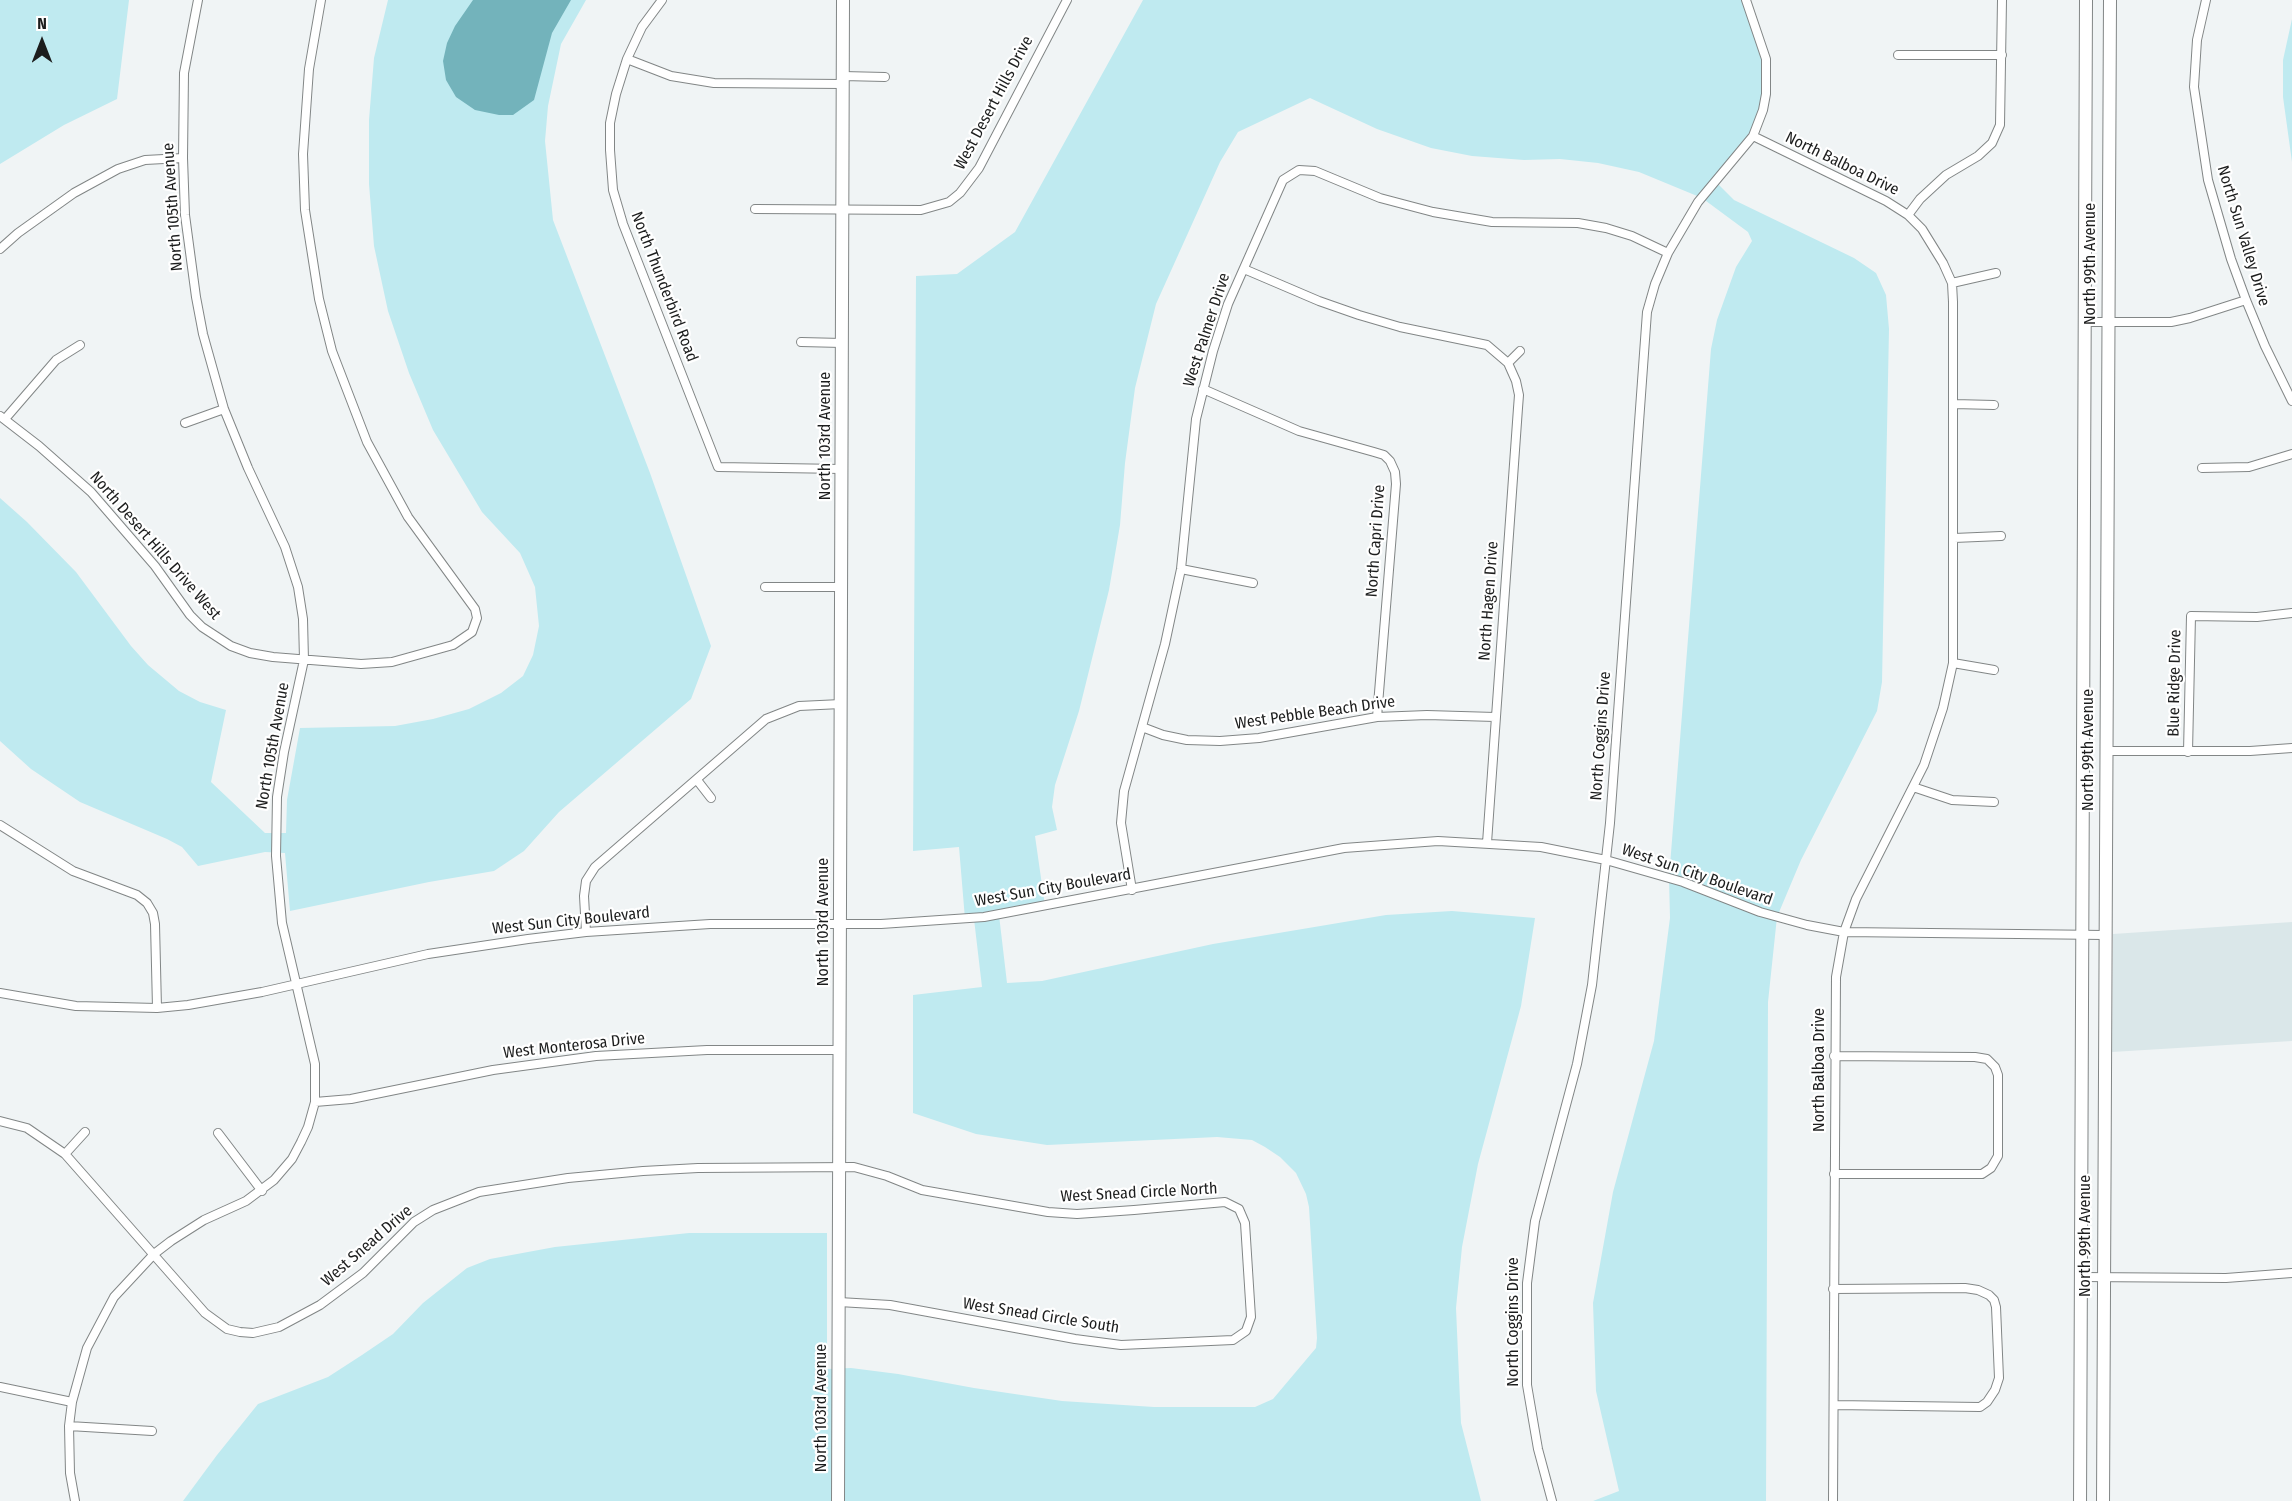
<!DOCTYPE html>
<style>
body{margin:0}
#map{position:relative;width:2292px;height:1501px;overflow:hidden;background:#f0f4f5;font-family:"Fira Sans Condensed",sans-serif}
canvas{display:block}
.north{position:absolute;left:12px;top:12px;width:60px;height:60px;-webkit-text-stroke:4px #fff;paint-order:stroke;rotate:0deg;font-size:16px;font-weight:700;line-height:24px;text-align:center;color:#1c1d1d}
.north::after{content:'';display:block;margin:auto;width:21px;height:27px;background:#1c1d1d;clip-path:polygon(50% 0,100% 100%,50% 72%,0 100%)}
</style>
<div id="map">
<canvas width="2292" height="1501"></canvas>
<div class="north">N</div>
</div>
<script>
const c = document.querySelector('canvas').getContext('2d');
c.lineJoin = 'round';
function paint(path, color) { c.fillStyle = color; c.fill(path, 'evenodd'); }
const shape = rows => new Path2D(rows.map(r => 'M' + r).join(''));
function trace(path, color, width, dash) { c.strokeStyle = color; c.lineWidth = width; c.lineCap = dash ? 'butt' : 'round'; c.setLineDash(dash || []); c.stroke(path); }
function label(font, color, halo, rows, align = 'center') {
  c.font = font + ' "Fira Sans Condensed",sans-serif'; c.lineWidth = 4.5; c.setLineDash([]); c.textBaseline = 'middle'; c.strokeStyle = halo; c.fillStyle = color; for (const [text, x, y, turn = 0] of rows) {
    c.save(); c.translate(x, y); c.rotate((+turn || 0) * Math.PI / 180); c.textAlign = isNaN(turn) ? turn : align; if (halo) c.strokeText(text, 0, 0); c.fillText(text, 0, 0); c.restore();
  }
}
const built = shape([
 [2292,922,2292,1041,2112,1052,2113,934]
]);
const green = shape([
 [0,0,129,0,117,99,64,125,0,164],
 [388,0,586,0,561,44,548,106,545,141,553,220,650,473,711,646,691,699,559,812,524,851,494,871,429,882,290,911,285,853,265,852,198,866,182,847,167,839,80,802,31,769,0,741,0,498,27,522,76,572,131,646,148,665,179,691,200,702,226,710,211,782,265,833,286,833,287,800,300,728,395,726,433,719,469,709,501,693,523,676,533,655,539,626,535,587,520,553,482,512,433,430,409,373,388,311,374,246,369,184,369,120,374,58],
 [1143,0,1746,0,1754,23,1767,78,1753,136,1716,182,1734,200,1854,258,1876,273,1886,295,1889,329,1882,682,1877,711,1801,860,1777,917,1768,1002,1766,1501,1593,1501,1619,1491,1596,1391,1593,1303,1613,1192,1654,1041,1670,918,1669,878,1711,349,1717,320,1736,267,1752,241,1748,232,1702,198,1639,172,1598,163,1560,159,1524,160,1472,156,1431,148,1377,129,1310,98,1238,132,1220,162,1156,304,1135,388,1125,463,1120,525,1109,590,1079,711,1055,785,1052,807,1057,830,1035,836,1045,906,999,915,1007,983,1042,981,1213,944,1386,915,1452,911,1535,918,1521,1006,1478,1164,1462,1247,1456,1308,1461,1423,1481,1501,183,1501,217,1455,258,1404,328,1377,362,1355,393,1334,423,1303,467,1268,490,1259,555,1247,689,1233,827,1233,827,1369,851,1368,898,1374,974,1388,1062,1401,1154,1407,1255,1407,1273,1399,1316,1348,1317,1338,1309,1207,1306,1194,1296,1173,1280,1157,1265,1147,1252,1140,1217,1137,1047,1145,976,1134,913,1113,913,995,982,987,974,919,965,919,959,847,913,851,916,276,957,274,1015,232],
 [2292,19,2292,162,2283,97,2283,60]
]);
const water = shape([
 [473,0,571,0,552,33,534,100,513,115,499,115,475,110,456,97,446,80,443,61,447,43,455,26]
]);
const street = shape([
 [662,0,642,27,627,59,616,94,610,123,610,150,613,190,623,224,718,467,842,469],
 [2206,0,2197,40,2194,87,2208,180,2231,259,2246,300,2265,346,2292,401],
 [1898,55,2002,55],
 [627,59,671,76,714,83,843,84],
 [843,76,885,77],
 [1753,136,1886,201,1908,215,1922,229,1943,263,1952,283,1953,302,1953,663,1943,708,1924,765,1856,899,1844,932,1836,977,1833,1501],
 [755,209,921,210,949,202,960,193,979,168,1067,0],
 [1908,215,1920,199,1946,175,1978,156,1992,143,2000,125,2002,0],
 [0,249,18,233,74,193,118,169,145,160,183,158],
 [1244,269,1319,301,1359,315,1400,327,1487,345,1508,363,1516,381,1519,395,1518,408,1487,843],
 [1952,283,1996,273],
 [2085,322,2171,322,2190,318,2246,300],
 [801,342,842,343],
 [1508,363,1520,351],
 [1203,389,1299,431,1374,452,1384,455,1390,461,1395,472,1396,484,1377,717],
 [1954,404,1994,405],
 [0,416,39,446,91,492,155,566,190,615,202,627,231,646,250,653,273,657,361,664,392,662,453,645,472,632,477,618,475,609,408,517,367,442,332,351,319,299,305,210,303,154,309,69,321,0],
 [5,419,56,360,80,345],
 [185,423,224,409],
 [2202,468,2249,467,2292,454],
 [1954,538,2001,536],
 [1181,569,1253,583],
 [765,587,841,587],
 [1953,663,1994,670],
 [1142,727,1163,735,1187,740,1220,741,1259,738,1377,717,1427,715,1495,717],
 [2106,751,2250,751,2292,748],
 [2188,752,2191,616,2257,617,2292,613],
 [697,780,711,798],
 [1913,787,1952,800,1994,802],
 [0,825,73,871,137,895,147,903,153,913,155,924,157,1008],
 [1132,890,1121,823,1124,791,1165,644,1181,569,1196,419,1213,351,1228,304,1283,180,1299,170,1315,171,1380,198,1433,212,1492,222,1578,223,1606,228,1632,236,1668,253],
 [586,932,584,896,586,881,595,867,766,719,799,706,841,704],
 [0,993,76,1006,157,1008,188,1005,262,992,428,954,528,939,586,932,710,924,881,924,984,917,1344,848,1438,841,1541,847,1606,860,1683,882,1760,912,1807,925,1844,932,2104,935],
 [315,1102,351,1099,493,1070,596,1056,707,1050,840,1050],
 [0,1121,27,1128,65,1154,205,1313,227,1329,240,1332,253,1333,279,1327,320,1305,363,1273,414,1222,433,1210,479,1192,568,1178,643,1171,698,1168,854,1167,887,1176,922,1190,1048,1212,1077,1214,1134,1210,1225,1202,1239,1209,1245,1223,1251,1317,1246,1331,1233,1340,1121,1345,1075,1339,890,1305,839,1302],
 [218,1133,262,1191],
 [65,1154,85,1132],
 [1834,1174,1982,1174,1991,1168,1998,1156,1998,1075,1995,1067,1987,1059,1975,1057,1834,1056],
 [2081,1277,2226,1278,2292,1273],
 [1833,1289,1965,1288,1978,1290,1989,1295,1994,1300,1996,1307,1999,1378,1995,1390,1987,1402,1980,1407,1834,1405],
 [0,1387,72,1402],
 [69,1426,152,1431],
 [75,1501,70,1473,69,1426,72,1402,87,1348,114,1297,154,1254,171,1241,204,1220,246,1201,274,1180,292,1159,301,1142,308,1127,315,1102,315,1064,282,923,276,856,277,797,284,752,304,660,303,619,298,587,285,547,248,468,224,409,203,334,196,297,185,215,183,158,184,73,198,0],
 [1552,1501,1538,1449,1527,1385,1527,1283,1535,1221,1577,1064,1592,985,1610,823,1647,312,1655,284,1668,253,1698,202,1753,136,1763,110,1766,94,1766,59,1746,0]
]);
const secondary = shape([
 [838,1501,843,0],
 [2080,1501,2086,0],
 [2103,1501,2110,0]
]);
const streetNames = [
 ["West Desert Hills Drive",994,103,-62],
 ["North Balboa Drive",1842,164,26],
 ["North 105th Avenue",173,207,-94],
 ["North Sun Valley Drive",2243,236,73],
 ["North 99th Avenue",2091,264,-90],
 ["North Thunderbird Road",664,287,69],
 ["West Palmer Drive",1207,330,-72],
 ["North 103rd Avenue",826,436,-90],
 ["North Capri Drive",1376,541,-86],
 ["North Desert Hills Drive West",155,546,49],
 ["North Hagen Drive",1489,601,-86],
 ["Blue Ridge Drive",2175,683,-89],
 ["West Pebble Beach Drive",1315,713,-8],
 ["North Coggins Drive",1601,736,-86],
 ["North 105th Avenue",273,746,-80],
 ["North 99th Avenue",2089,750,-90],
 ["West Sun City Boulevard",1697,875,19],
 ["West Sun City Boulevard",1053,888,-10],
 ["West Sun City Boulevard",571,921,-6],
 ["North 103rd Avenue",824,922,-90],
 ["West Monterosa Drive",574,1046,-6],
 ["North Balboa Drive",1820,1070,-90],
 ["West Snead Circle North",1139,1193,-3],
 ["North 99th Avenue",2086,1236,-90],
 ["West Snead Drive",367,1246,-41],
 ["West Snead Circle South",1041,1316,9],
 ["North Coggins Drive",1514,1322,-90],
 ["North 103rd Avenue",822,1408,-90]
];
paint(built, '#dae7e9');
paint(green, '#bfeaf0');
paint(water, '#73b3bb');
trace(street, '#828686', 10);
trace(secondary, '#828686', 14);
trace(street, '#fff', 8);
trace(secondary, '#fff', 12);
label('16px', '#1c1d1d', '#fff', streetNames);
</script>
